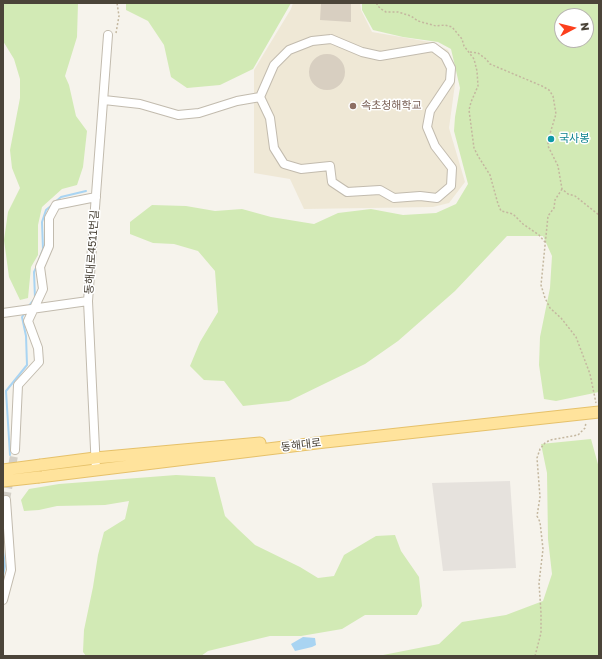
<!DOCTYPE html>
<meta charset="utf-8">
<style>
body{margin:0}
#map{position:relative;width:602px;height:659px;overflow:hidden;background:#f6f3ec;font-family:"Golos Text",sans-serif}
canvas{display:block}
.frame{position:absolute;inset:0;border:4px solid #4b4439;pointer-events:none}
.north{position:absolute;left:554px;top:8px;width:40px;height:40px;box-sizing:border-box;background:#fff;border:1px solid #b7b4b0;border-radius:50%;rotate:83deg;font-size:11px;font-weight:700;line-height:16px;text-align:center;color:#4b4439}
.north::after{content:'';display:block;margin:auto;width:14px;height:18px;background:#fc3f1d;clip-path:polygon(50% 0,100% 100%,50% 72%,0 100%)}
</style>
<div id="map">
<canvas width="602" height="659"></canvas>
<div class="frame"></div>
<div class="north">N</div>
</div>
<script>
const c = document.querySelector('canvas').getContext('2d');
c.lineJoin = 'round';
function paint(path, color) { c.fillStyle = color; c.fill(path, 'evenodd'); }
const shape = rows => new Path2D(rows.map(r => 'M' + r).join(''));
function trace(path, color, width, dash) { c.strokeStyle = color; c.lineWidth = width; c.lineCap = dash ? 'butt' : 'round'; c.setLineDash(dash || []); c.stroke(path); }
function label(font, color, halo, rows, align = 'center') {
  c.font = font + ' "Golos Text","Noto Sans KR",sans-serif'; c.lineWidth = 3; c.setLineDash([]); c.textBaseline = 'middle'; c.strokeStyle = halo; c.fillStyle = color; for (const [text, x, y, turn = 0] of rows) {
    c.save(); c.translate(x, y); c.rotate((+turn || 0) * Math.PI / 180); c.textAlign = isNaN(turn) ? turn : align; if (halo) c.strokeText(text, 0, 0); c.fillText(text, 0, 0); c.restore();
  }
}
const industrial = shape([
 [510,481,516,568,443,571,432,483]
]);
const education = shape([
 [293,3,360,3,361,10,372,32,430,42,448,50,452,62,455,84,449,128,465,182,449,203,433,207,304,209,290,179,254,173,254,70,291,9]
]);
const green = shape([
 [3,3,78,3,77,37,65,76,69,85,76,116,87,131,83,167,77,185,62,189,42,207,38,225,38,255,31,267,28,298,20,300,9,277,4,240,8,212,20,188,12,168,10,150,20,98,20,79,14,59,3,41],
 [126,3,291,3,253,69,220,85,187,88,171,77,164,45,148,21,126,10],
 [362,3,599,3,599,392,556,401,544,399,539,365,540,337,550,288,552,256,543,236,507,236,455,291,398,341,365,364,289,401,243,406,224,381,204,380,190,366,200,342,218,312,215,271,198,251,174,244,153,243,130,234,130,222,152,205,186,206,215,211,242,209,271,217,314,224,338,213,371,209,403,215,436,213,456,204,468,184,454,131,455,117,460,88,451,49,438,42,403,37,373,30,362,10],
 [562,16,586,16,586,40,562,40],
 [591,439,599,468,599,656,378,656,439,644,462,622,506,615,543,601,552,574,548,539,547,473,541,444],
 [176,475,215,477,225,516,238,529,255,545,300,567,318,578,334,576,344,555,376,536,395,535,401,551,419,577,422,606,417,615,365,615,342,629,301,636,270,636,208,651,201,656,86,656,83,652,84,630,93,587,98,555,104,532,125,519,129,501,105,505,57,506,39,510,24,511,21,500,29,489,59,484]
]);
const water = shape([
 [303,637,315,638,316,645,312,647,295,651,291,644]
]);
const stream = shape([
 [55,202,61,197,86,191],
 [39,260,43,249,42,222,46,210,52,205],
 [28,307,35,298,34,272,37,266],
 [10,455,6,391,27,365,26,336,22,317,25,313],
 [3,551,5,566,3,575]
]);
const building = shape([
 [321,3,351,3,351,22,320,20],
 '309 72a18 18 0 1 1 36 0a18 18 0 1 1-36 0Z'
]);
const minorTunnel = shape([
 [6,500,15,450]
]);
const path = shape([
 [377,3,377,5,381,9,386,12,398,12,411,16,418,21,436,26,445,25,452,27,462,39,464,46,474,59,477,71,478,86,471,102,469,110,474,148,478,156,490,175,498,204,501,211,513,214,523,224,539,235,545,242],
 [116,33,119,16,117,3],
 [470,52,478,53,486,59,490,64,542,86,549,90,553,96,556,114,548,140,548,146,558,166,562,189,568,194,575,196,599,215],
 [562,189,555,200,554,208,548,216,541,285,545,298,550,308,561,318,576,337,590,374,596,403],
 [535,656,541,633,541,613,539,583,543,549,540,522,537,516,540,497,537,458,540,449,545,443,550,440,578,435,585,428,586,422]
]);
const minor = shape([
 [331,39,362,52,380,56,433,47,445,56,451,68,450,81,430,111,427,127,435,146,452,168,451,186,437,198,420,196,394,198,380,190,347,192,332,182,330,166,301,169,284,164,274,148,270,118,260,97,274,65,289,50,312,41,331,39],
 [104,100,140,104,178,115,199,113,237,101,260,97],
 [3,313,88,301],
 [15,450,18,385,39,362,38,348,28,321,43,289,40,267,49,246,49,218,56,205,96,197],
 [96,470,88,301,108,35],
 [3,600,11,570,6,500]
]);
const major = shape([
 [41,465,95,458,260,443],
 [39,477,325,442,599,412]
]);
const majorBridge = shape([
 [3,470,41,465],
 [3,481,39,477]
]);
const markers = [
 [353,106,4,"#8d6e63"],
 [551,139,4,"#0f9aa8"]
];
const educationNames = [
 ["속초청해학교",361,106]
];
const cultureNames = [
 ["국사봉",559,139]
];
const streetNames = [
 ["동해대로4511번길",92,252,-86],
 ["동해대로",301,445,-7]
];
paint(industrial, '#e6e2dd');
paint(education, '#efe8d6');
paint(green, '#d2eab5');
paint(water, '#a9d4f2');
trace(stream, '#a9d4f2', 2);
paint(building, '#d8cfc1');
trace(minorTunnel, '#d4d0c8', 8, [8, 4]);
trace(minor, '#c2bbae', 10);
trace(major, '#e6c16a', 13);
trace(path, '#c4b79f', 1.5, [2, 2]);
trace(minor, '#fff', 8);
trace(major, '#ffe39c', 11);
trace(majorBridge, '#e6c16a', 13, []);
trace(majorBridge, '#ffe39c', 11);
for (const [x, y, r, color] of markers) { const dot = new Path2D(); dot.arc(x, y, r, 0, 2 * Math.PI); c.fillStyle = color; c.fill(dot); trace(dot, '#fff', 1.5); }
label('11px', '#785e54', '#fff', educationNames, 'left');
label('11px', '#0d838f', '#fff', cultureNames, 'left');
label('11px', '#4b4439', '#fff', streetNames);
</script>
